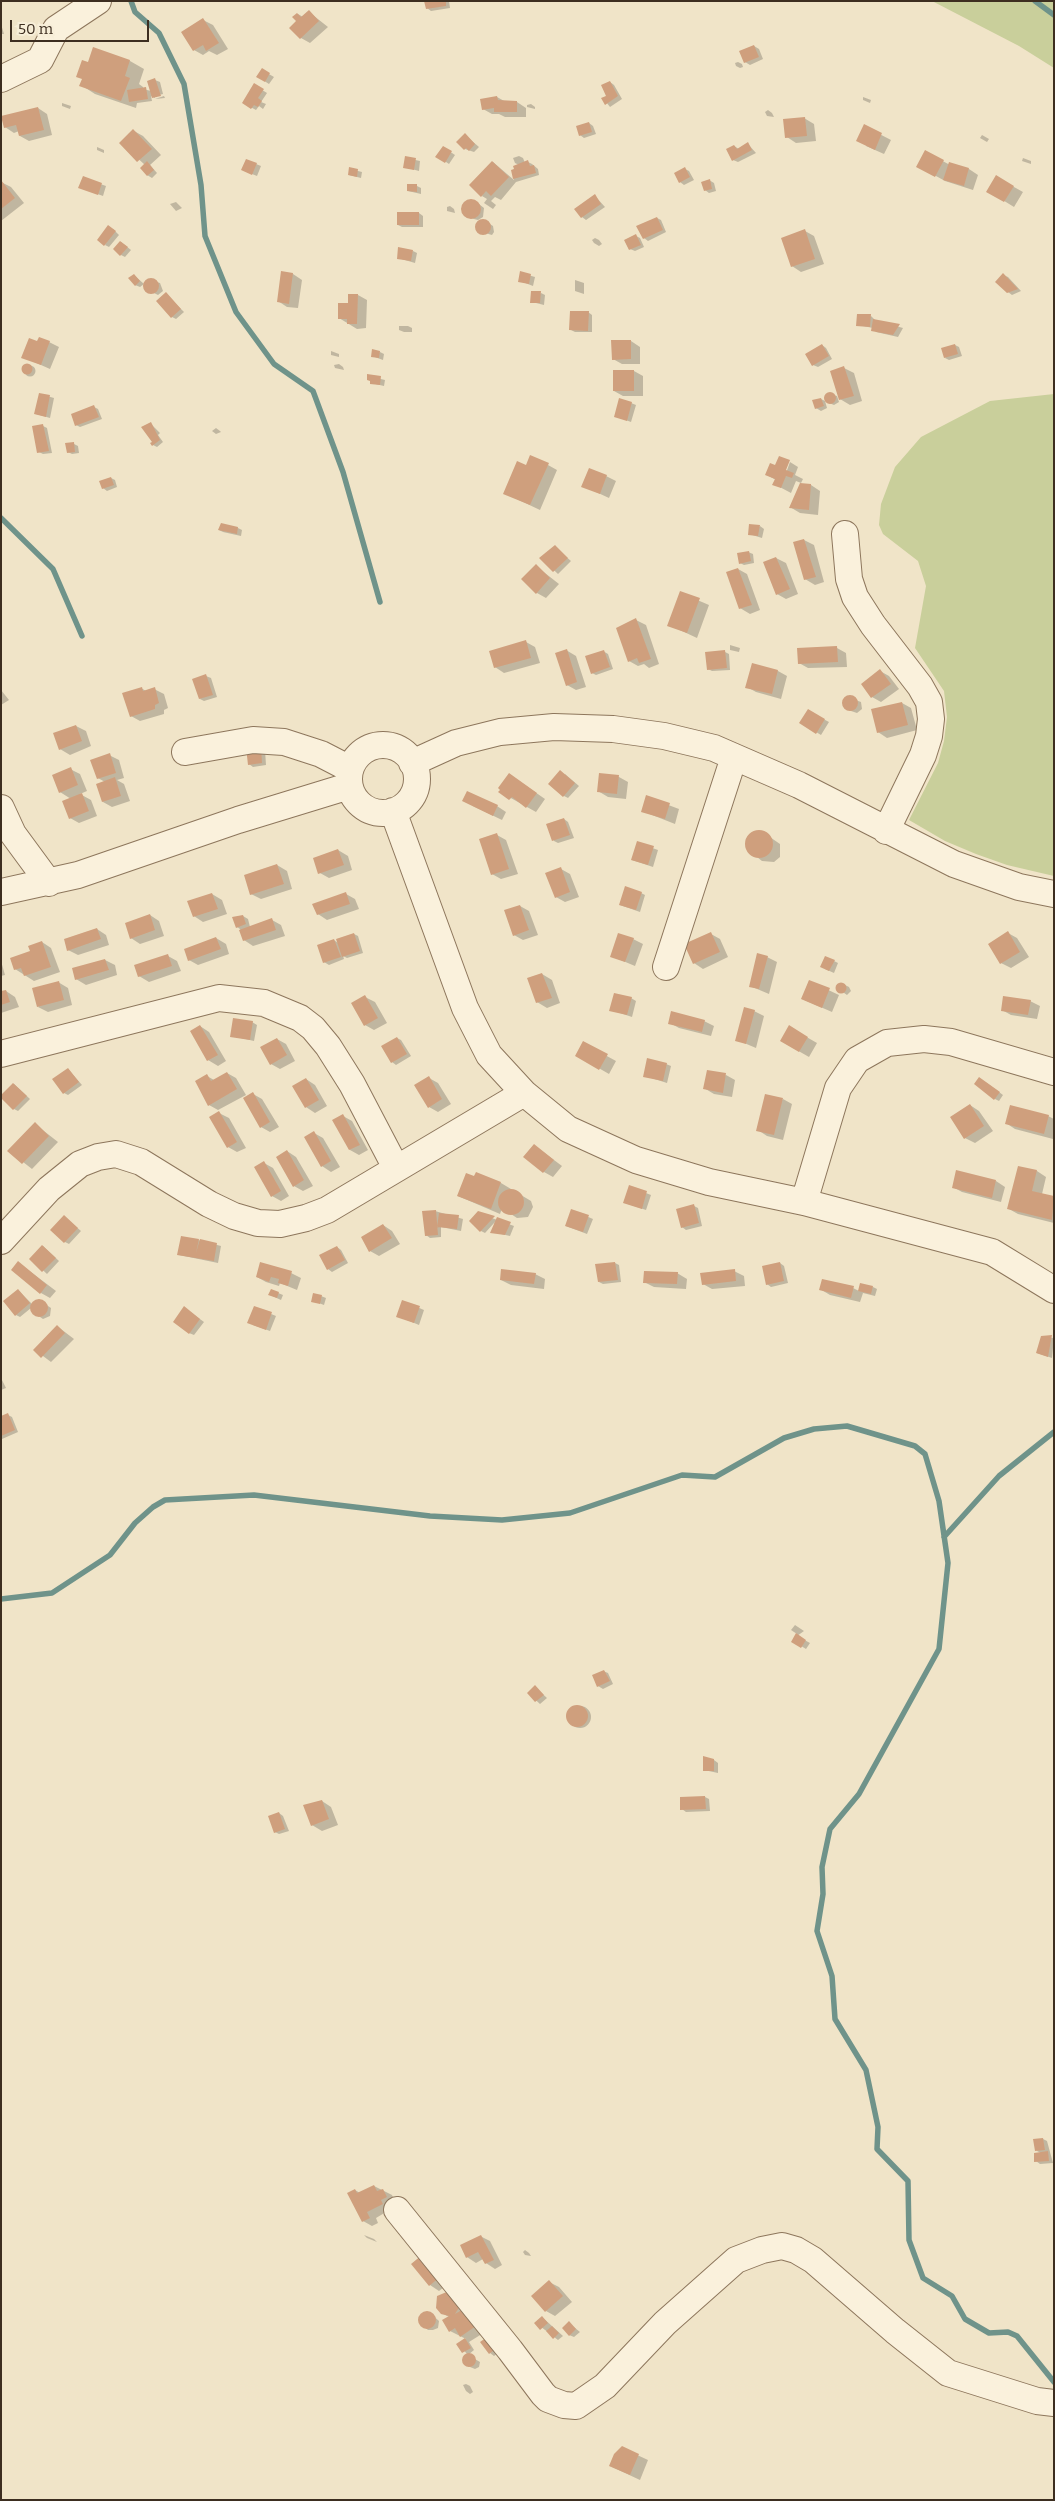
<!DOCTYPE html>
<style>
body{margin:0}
#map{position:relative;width:1055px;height:2501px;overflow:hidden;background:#f0e4c8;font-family:Bitter,serif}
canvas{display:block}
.frame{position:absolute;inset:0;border:2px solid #3d2e20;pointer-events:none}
.scale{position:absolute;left:10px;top:20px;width:139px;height:22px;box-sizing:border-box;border:2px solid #3d2e20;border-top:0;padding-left:6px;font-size:15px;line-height:18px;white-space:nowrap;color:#3d2e20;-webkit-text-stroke:4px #f7eed8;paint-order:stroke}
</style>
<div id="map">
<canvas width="1055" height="2501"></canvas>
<div class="frame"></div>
<div class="scale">50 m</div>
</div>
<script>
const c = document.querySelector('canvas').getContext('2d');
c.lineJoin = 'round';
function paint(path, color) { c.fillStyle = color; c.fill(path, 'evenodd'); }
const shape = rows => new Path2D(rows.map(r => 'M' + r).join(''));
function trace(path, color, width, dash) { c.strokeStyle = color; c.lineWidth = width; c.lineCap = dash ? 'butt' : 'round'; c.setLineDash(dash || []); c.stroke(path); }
const green = shape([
 [932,1,1054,1,1054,68,1019,46],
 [1054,394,1054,876,1007,865,976,854,945,841,909,820,938,763,944,741,947,717,944,691,915,648,926,586,918,561,883,534,879,525,881,504,895,467,921,437,990,401]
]);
const shadow = shape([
 [426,1,449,1,450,8,431,11,427,8],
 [309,12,328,27,310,43,301,38,298,21,298,14,303,17],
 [203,20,213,25,228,49,217,55,209,51,203,55,194,50],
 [1,24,4,34,1,34],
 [754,46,759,49,763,59,750,65,745,62],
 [94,48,130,61,144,69,139,84,143,87,143,89,151,91,155,80,160,82,163,94,155,96,155,98,151,96,152,101,137,103,136,108,95,94,81,85],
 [738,62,742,64,743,67,740,68,736,66,735,63],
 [262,70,274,77,269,84,258,77],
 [610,82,614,85,622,99,610,107,603,98,607,96],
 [254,85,267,93,261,102,266,104,263,109,259,106,256,110,243,103],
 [164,96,165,98,155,99],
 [497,97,506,102,517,102,526,108,526,117,505,117,499,114,492,114,483,109],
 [863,97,871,100,870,103,863,100],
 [62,103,71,106,70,109,62,106],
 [531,104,535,107,535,109,527,107,527,105],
 [38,108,47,114,52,135,29,141,20,136,19,131,14,133,5,127],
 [768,110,772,113,774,117,767,116,765,112],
 [804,118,814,124,816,141,796,143,787,137],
 [589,123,593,126,596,134,584,138,580,135],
 [864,126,891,140,884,154,866,146],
 [134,131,143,136,161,155,150,165,157,173,152,178,147,175,145,165,121,143],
 [465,135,479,147,474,152,465,149],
 [982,135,989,139,987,142,980,138],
 [748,144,756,153,738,162,733,160,734,146,739,149],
 [97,147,104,150,104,153,97,150],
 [443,147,455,155,449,164,437,156],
 [926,152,950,165,969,169,978,175,973,190,945,181,918,166],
 [519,156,523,158,525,163,528,162,532,164,538,169,539,175,516,182,501,200,495,197,491,201,496,205,493,209,484,203,487,199,482,196,493,162,514,180,512,171,519,165,515,163,513,158],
 [406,158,420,161,419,171,404,167],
 [1023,158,1031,161,1031,164,1022,161],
 [256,164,261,166,257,176,247,172],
 [350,169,362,172,361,178,349,175],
 [685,169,689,171,694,180,684,185,680,182],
 [996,177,1023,192,1014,207,988,191],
 [83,178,106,186,103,196,84,189],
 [709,180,714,183,716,191,709,193,705,190],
 [1,182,11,187,24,203,1,221],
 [417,186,421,188,421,194,408,191],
 [595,196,605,207,586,220,582,217],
 [469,200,475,201,484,208,483,217,478,220,470,218,462,211,464,203],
 [176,202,182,208,176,211,170,204],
 [450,206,454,209,455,213,447,211,447,207],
 [419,213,423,216,423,227,402,227,398,225],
 [657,218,661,220,666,232,648,241,644,238],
 [485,221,493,226,494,232,492,235,478,231,477,227,479,222],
 [113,229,119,235,109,247,105,245],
 [805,231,814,236,824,264,801,272,792,266],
 [636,236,640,238,644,247,635,251,630,249],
 [595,238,599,240,602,244,599,246,594,243,592,240],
 [121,242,131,250,125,257,121,255],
 [413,251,417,253,415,263,398,258],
 [282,272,293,274,302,280,298,308,287,307,278,301],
 [521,273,535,277,533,286,520,281],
 [134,275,144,284,140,287,135,285],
 [1003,275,1008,277,1021,291,1012,295,1008,292],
 [149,280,160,283,163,291,158,295,146,289,146,283],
 [575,280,584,283,584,294,575,291],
 [541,293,545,295,544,305,532,302],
 [166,294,184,312,176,319,172,317],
 [358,295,367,300,366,328,357,329,339,318],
 [588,312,592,315,592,332,575,332,571,330],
 [871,316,875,320,903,328,898,337,876,332,873,328,858,325],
 [399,326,408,326,412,328,412,332,404,332,399,330],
 [631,341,640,347,640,364,622,364,613,359],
 [49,342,59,347,50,369,23,357],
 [822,345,826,348,832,359,818,367,813,365],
 [955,345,959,347,962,356,949,360,945,358],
 [331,351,339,354,339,357,331,355],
 [380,352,384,354,383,360,372,356],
 [339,364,343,367,344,370,335,368,334,365],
 '24.5 371a5.5 5.5 0 1 1 11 0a5.5 5.5 0 1 1-11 0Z',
 [844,368,854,373,862,401,850,405,840,399],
 [634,371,643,376,643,396,623,396,614,391],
 [368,376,385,380,384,386,371,383],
 [40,394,54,398,50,418,36,414],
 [827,394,837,396,839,402,834,405,829,403,826,397],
 [821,399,825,401,827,408,821,411,816,408],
 [631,403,636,405,631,422,615,416],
 [94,407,98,409,102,419,80,427,76,425],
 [151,424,160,433,158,435,163,442,157,447,153,445],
 [43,426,47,428,52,453,43,454,39,452],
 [216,428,220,431,221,432,216,434,212,431],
 [74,444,78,446,79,453,72,454,68,452],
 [790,462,798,467,795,475,803,479,801,483,796,481,791,493,774,484,776,480,767,475,785,476],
 [548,465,557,470,540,510,504,493],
 [606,476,616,481,609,498,583,486],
 [111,478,115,480,117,487,107,491,103,488],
 [801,484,811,485,820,491,818,515,800,513,790,507],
 [222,525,238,528,242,530,241,536,223,532,219,530],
 [760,526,764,529,762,538,749,534],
 [804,540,814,545,824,582,815,585,805,579],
 [555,547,571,561,558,574,541,558],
 [748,552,753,554,754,563,744,565,740,563],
 [776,558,786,563,798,594,786,599,777,594],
 [536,566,559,584,546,598,537,593],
 [738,569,747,574,760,610,750,614,740,608],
 [681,593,709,605,697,638,669,625],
 [636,620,646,625,659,664,649,668,644,664,638,666,629,661],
 [526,642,535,647,540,663,504,673,495,667],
 [730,645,740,648,739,652,730,650],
 [837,648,846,653,847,667,808,668,799,663],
 [566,650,576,656,586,687,576,690,567,685],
 [603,651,608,654,613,669,596,675,592,673],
 [725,652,729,654,730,670,712,671,708,669],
 [753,664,778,671,787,676,781,699,756,692,747,687],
 [880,671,889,676,899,689,881,702,872,697],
 [206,676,211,678,217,697,204,701,200,699],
 [141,688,146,691,154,689,164,694,168,708,164,710,164,714,140,721,131,716],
 [1,690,9,700,1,705],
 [847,697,861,702,862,709,857,713,848,710,843,705],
 [902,703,911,708,917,730,887,738,878,732],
 [808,711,829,722,821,735,801,723],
 [76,726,86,731,91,746,70,755,60,749],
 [265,750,266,765,253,767,249,764],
 [109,755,119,760,124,778,117,780,124,784,130,801,112,807,103,802,105,782,98,778],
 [70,769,80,774,87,791,80,794,91,800,97,816,79,823,70,818,71,799,60,792],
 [509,774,545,799,536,812,500,792],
 [565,774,579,786,568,798,564,796],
 [600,774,619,777,628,782,626,799,608,797,598,791],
 [647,797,679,809,675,824,642,811],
 [473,806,497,806,506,812,502,820],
 [564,819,568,822,574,838,558,843,554,841,548,824],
 [764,833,780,844,780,857,774,862,762,861,747,849,746,841,751,834],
 [497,835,506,840,518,874,501,879,492,874],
 [638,843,658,850,653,867,632,860],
 [338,850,348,856,352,870,329,878,320,873],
 [277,865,287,871,292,889,261,899,251,894],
 [561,869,570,874,579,897,565,902,556,897],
 [641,893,645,895,640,912,620,905],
 [212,894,222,900,227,914,203,922,194,916],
 [346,894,355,899,359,909,327,920,318,914],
 [520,906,529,911,538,935,523,940,514,935],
 [150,915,159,921,164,936,140,944,131,938],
 [243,916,248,919,250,927,272,920,281,925,285,936,253,946,244,940,240,929,237,927],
 [97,929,106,935,109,945,78,955,68,950],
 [1008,933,1017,938,1029,957,1011,968,1001,963],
 [354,934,358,936,363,953,347,958,343,956,344,959,329,965,324,962,334,940,338,943],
 [711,934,720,939,728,957,703,969,694,963],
 [216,938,226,944,229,954,198,965,189,960],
 [633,939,643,944,635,966,611,956],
 [42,942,51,948,60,972,34,981,15,969],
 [168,956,177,961,181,971,149,982,139,976],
 [767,957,777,962,769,994,750,986],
 [105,960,115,965,117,975,86,985,76,979,73,969],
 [1,961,5,975,1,976],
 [834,961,838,963,834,973,825,969],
 [542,974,552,980,560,1003,547,1008,537,1002],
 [809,981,839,995,832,1012,802,999],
 [58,982,68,988,72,1005,48,1012,38,1007],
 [841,983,849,987,851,991,847,995,837,988],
 [6,991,15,997,19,1007,1,1013,1,993],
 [365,997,375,1002,387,1023,374,1030,365,1025],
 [631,998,636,1001,632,1017,611,1010],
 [1030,1001,1040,1006,1037,1019,1011,1015,1002,1010],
 [754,1011,764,1016,756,1048,737,1040],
 [704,1021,714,1026,711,1036,679,1028,670,1023],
 [252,1022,257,1025,254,1041,232,1036],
 [200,1026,209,1032,226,1061,218,1066,208,1060,191,1031],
 [789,1027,817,1043,809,1057,781,1041],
 [397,1038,401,1040,411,1056,396,1065,392,1062],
 [277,1039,286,1044,295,1061,280,1069,271,1064],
 [583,1043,616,1061,609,1074,576,1055],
 [666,1064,671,1066,667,1083,645,1076],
 [68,1069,82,1085,68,1095,64,1093],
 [227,1073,236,1078,246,1095,218,1110,209,1105,207,1076,214,1080],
 [726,1075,735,1080,732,1097,714,1094,704,1088],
 [429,1078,438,1083,451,1104,438,1112,429,1107],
 [306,1079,315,1085,327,1106,315,1113,306,1107],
 [984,1081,1003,1095,999,1101,995,1099],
 [14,1084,30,1099,18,1111,14,1109],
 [253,1094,262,1099,279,1127,270,1132,261,1127],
 [783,1099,792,1104,783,1140,767,1136,758,1130],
 [970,1105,979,1111,993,1131,975,1143,965,1138],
 [219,1113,229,1118,246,1148,237,1152,228,1147],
 [343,1116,352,1121,368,1150,359,1155,350,1150,334,1120],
 [1048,1116,1054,1119,1053,1139,1015,1129,1006,1123],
 [35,1124,58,1142,32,1169,9,1151],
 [314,1133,323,1138,340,1167,331,1172,322,1166],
 [534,1145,562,1166,553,1177,544,1172],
 [287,1151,296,1157,313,1186,303,1191,294,1186],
 [264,1163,273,1168,289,1196,281,1201,272,1196],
 [1019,1167,1037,1171,1046,1177,1042,1194,1054,1197,1054,1223,1018,1214,1009,1209],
 [476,1174,501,1183,531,1201,533,1207,528,1217,517,1218,502,1208,500,1214,458,1196],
 [996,1181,1005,1187,1001,1202,962,1192,953,1187],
 [630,1187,651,1195,646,1210,625,1203],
 [694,1206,698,1208,702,1226,686,1230,682,1227],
 [572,1210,593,1219,587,1234,566,1226],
 [435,1211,463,1219,461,1231,441,1227,441,1237,430,1238,426,1235],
 [478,1213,514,1226,510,1236,492,1232,495,1222,485,1233,481,1231],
 [65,1217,81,1231,69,1244,65,1242],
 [383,1225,392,1231,400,1244,379,1256,370,1251],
 [198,1240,221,1246,218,1263,179,1255],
 [43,1246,59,1261,47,1274,31,1259],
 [337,1247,341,1250,348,1263,332,1272,328,1269],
 [19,1263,56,1291,50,1298,41,1293],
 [615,1263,619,1265,621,1282,603,1284,599,1282],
 [780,1263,784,1266,788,1283,771,1287,767,1284],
 [734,1271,744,1276,745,1286,712,1289,703,1284],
 [291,1273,301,1278,297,1290,280,1283,279,1286,266,1282,257,1277],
 [677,1273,687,1279,686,1289,654,1287,644,1282],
 [535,1274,545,1279,544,1289,511,1285,501,1280],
 [873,1287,877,1289,875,1296,863,1293,860,1302,830,1295,820,1289,853,1288,859,1291],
 [18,1290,33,1305,39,1300,51,1308,50,1316,43,1319,31,1311,31,1308,20,1317,16,1315],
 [271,1290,283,1295,281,1300,270,1295],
 [321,1296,326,1298,324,1305,313,1301],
 [403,1301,424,1310,419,1325,402,1318],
 [254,1307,276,1316,270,1331,253,1325],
 [189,1311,204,1322,194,1335,189,1333],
 [57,1326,74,1339,51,1362,35,1350],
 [1042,1337,1054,1338,1052,1358,1037,1353],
 [1,1378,6,1388,1,1390],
 [8,1415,12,1417,18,1432,2,1439,1,1417],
 [795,1625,804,1631,797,1636,810,1643,806,1649,793,1641,797,1634,791,1630],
 [603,1671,608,1673,613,1684,603,1689,598,1686],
 [535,1687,547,1698,540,1704,528,1693],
 '569 1717a11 11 0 1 1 22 0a11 11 0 1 1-22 0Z',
 [714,1760,718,1763,718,1773,704,1770],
 [705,1797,709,1799,710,1811,686,1812,682,1809],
 [322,1801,331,1807,338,1825,322,1831,312,1825],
 [279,1813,283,1816,289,1831,279,1834,275,1832],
 [1043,2139,1047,2141,1053,2163,1040,2164,1036,2161,1041,2153,1037,2151],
 [374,2186,392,2195,395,2202,391,2209,376,2218,378,2223,372,2226,363,2221,355,2190,360,2193],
 [364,2235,374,2239,377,2242,367,2238],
 [480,2236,490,2241,502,2265,495,2269,486,2263,483,2259,476,2263,467,2257],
 [525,2250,529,2253,531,2256,525,2255,523,2252],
 [413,2264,449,2283,439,2291,430,2285],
 [549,2282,559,2287,572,2302,555,2316,546,2311],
 [445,2293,452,2293,485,2332,469,2342,474,2350,468,2355,480,2362,479,2367,475,2369,465,2365,464,2358,468,2355,458,2344,466,2339,450,2331,449,2317,442,2313,438,2297],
 [430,2313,439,2321,438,2328,433,2330,428,2330,420,2323,421,2316],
 [542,2317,563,2336,558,2340,536,2323],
 [569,2323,580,2332,574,2337,569,2335],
 [494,2339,502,2350,494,2356,490,2353],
 [466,2384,470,2386,473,2392,470,2394,466,2391,463,2385],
 [622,2448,648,2460,640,2480,610,2466]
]);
const stream = shape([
 [131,1,135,12,159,33,184,84,201,185,205,236,236,312,274,364,313,391,343,472,380,602],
 [1035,1,1054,15],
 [1,518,53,569,82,636],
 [944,1537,999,1476,1054,1432],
 [1,1599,52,1593,110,1555,135,1523,153,1507,165,1500,254,1495,430,1516,502,1520,570,1513,682,1475,715,1477,784,1438,814,1429,847,1426,915,1446,925,1454,939,1501,948,1563,939,1649,859,1794,830,1829,822,1867,823,1894,817,1931,832,1976,835,2019,866,2070,878,2127,877,2149,908,2181,909,2240,923,2278,952,2296,965,2319,989,2333,1008,2332,1017,2336,1054,2382]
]);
const building = shape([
 [424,1,446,1,446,6,426,9],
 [309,10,319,21,300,39,289,28,296,21,292,17,297,13,301,17],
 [203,18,219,43,206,51,203,45,193,51,181,32],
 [754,45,759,57,744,63,739,51],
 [93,47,130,60,125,76,130,78,121,101,79,86,82,79,76,77,82,60,88,62],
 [262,68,270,73,265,82,256,77],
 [155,78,161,96,152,98,147,81],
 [610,81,618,96,605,105,601,98,606,96,601,85],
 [254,83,264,89,258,98,262,101,258,107,254,105,251,109,242,103],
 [146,87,148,99,129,102,127,90],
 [497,96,498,100,517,101,517,112,494,112,494,108,482,110,480,99],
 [38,107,44,130,19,136,16,125,4,128,1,116],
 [805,117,807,136,785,138,783,119],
 [589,122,592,132,579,136,576,126],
 [864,124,882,133,875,150,856,141],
 [133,129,152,149,137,162,119,143],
 [465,133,475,144,469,151,466,148,464,150,456,142],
 [748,142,752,150,732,161,726,149,734,145,737,149],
 [443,146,452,151,445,163,435,157],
 [925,150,944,160,935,177,916,167],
 [405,156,416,158,414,170,403,168],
 [246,159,257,163,252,175,241,170],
 [528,160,530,166,534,165,536,173,513,179,511,170,514,169,513,166],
 [147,161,154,170,147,176,140,168],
 [492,161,509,177,491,196,486,191,481,197,469,185],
 [949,162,969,168,964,186,943,180],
 [349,167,358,169,357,177,348,175],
 [685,167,690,177,679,183,674,173],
 [996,175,1014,186,1004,202,986,192],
 [83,176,102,183,98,195,78,188],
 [710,179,712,189,704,191,701,182],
 [1,180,15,198,1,209],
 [407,184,417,184,417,192,407,191],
 [595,194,601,204,581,218,574,209],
 '461 209a10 10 0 1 1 20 0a10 10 0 1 1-20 0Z',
 [397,212,419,212,419,225,397,225],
 [657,217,663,230,643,239,636,226],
 '475 227a8 8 0 1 1 16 0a8 8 0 1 1-16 0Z',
 [108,225,116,231,104,246,97,240],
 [805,229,815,259,791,267,781,238],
 [636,234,641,245,629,250,624,240],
 [120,241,128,247,120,256,113,249],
 [398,247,413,250,411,261,397,259],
 [281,271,293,273,289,304,277,302],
 [520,271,531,274,529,284,518,282],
 [1003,273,1018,289,1007,293,995,282],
 [134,274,140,281,135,286,128,278],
 '143 286a8 8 0 1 1 16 0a8 8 0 1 1-16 0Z',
 [531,291,541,291,540,303,530,303],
 [166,292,181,309,171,318,156,301],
 [348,294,358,294,357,324,347,324,347,319,338,319,338,303,348,303],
 [570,311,589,311,588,331,569,330],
 [857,314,871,314,870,327,856,326],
 [873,319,900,324,893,335,871,331],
 [39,337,50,341,41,365,21,358,29,338,37,341],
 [611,340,631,340,631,359,612,360],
 [822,344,829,356,812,366,805,354],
 [955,344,958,354,944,358,941,348],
 [372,349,380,351,379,358,371,357],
 '21.5 369a5.5 5.5 0 1 1 11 0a5.5 5.5 0 1 1-11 0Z',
 [844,366,854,396,839,400,830,371],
 [613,370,634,370,634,391,613,391],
 [367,374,381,376,380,385,370,384,370,381,367,380],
 '824 398a6 6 0 1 1 12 0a6 6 0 1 1-12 0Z',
 [39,393,50,395,46,417,34,414],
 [619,398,632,402,627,421,614,417],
 [821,398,824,406,815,409,812,400],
 [94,405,99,417,75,426,71,414],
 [151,422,160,440,152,446,150,443,152,442,141,427],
 [43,424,49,451,37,453,32,426],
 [74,442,75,452,67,453,65,443],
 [530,455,549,463,530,505,503,494,517,461,526,465],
 [779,456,790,460,786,470,794,473,792,478,786,476,781,488,772,485,775,479,765,475,770,463,775,465],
 [589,468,607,475,600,494,581,487],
 [111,477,114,485,102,489,99,481],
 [800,483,811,484,809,510,789,508],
 [221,523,238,527,237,534,218,530],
 [749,524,760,525,758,536,748,535],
 [804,539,816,577,804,580,793,542],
 [555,545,568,558,553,572,539,558],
 [749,551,751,561,739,564,737,553],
 [776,557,790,589,776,595,763,562],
 [536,564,550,578,536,594,521,579],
 [738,568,752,605,739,609,726,572],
 [680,591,700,598,687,633,667,626],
 [636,618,651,659,639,663,637,658,628,662,616,628],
 [526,640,531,658,494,668,489,651],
 [837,646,838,662,798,664,797,648],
 [567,649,577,682,566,686,555,653],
 [604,650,610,667,591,674,585,656],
 [725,650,727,668,707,670,705,652],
 [752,663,778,670,772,694,745,688],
 [880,669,891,684,871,698,861,684],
 [206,674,213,695,199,699,192,679],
 [142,687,143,691,155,687,159,703,155,705,155,709,130,717,122,693],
 '842 703a8 8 0 1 1 16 0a8 8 0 1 1-16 0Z',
 [902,702,908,725,877,733,871,709],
 [808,709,825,719,816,734,799,723],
 [76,725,82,741,59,750,53,733],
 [261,746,262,763,248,765,246,747],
 [110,753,116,773,97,779,90,760],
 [71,767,78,785,59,793,52,775],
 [560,770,575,783,563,797,548,784],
 [509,773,537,793,526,808,512,797,509,800,498,792,500,790,498,788],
 [599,773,619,775,617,794,597,792],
 [115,777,121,796,102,802,96,784],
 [467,791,498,805,493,816,462,801],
 [82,793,89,811,69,819,62,801],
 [646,795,670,803,665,819,641,812],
 [564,818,570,835,552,841,546,824],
 '745 844a14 14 0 1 1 28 0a14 14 0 1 1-28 0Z',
 [497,833,509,869,491,875,479,839],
 [637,841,654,846,648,865,631,860],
 [338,849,344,865,318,874,313,858],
 [277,864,284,884,250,895,244,875],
 [561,867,570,892,555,898,545,873],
 [625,886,642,892,636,910,619,905],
 [346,892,350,904,317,915,312,904],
 [212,893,218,909,193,917,187,901],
 [520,905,529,930,513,936,504,910],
 [150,914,155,930,130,939,125,923],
 [243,915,246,924,236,928,232,917],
 [272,918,276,930,243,941,239,930],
 [97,928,101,939,67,951,64,939],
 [1008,931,1020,952,1000,964,988,944],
 [711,932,720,952,693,964,684,944],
 [354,933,360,951,342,957,336,939],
 [618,933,634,938,625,962,610,957],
 [216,937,221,949,188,961,184,949],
 [334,939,341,957,323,963,317,945],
 [42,941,51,967,24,976,21,968,14,970,10,958,30,951,28,946],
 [757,953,768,956,759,989,749,987],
 [168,954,172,966,138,977,134,965],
 [825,956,835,960,829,971,820,967],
 [105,959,109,970,75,980,72,968],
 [542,973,552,998,536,1003,527,978],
 [809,980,830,988,822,1008,801,999],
 [59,981,64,1000,37,1007,32,988],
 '835.5 988a5.5 5.5 0 1 1 11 0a5.5 5.5 0 1 1-11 0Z',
 [6,990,10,1002,1,1005,1,991],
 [614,993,632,997,627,1015,609,1011],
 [365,995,378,1018,364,1026,351,1003],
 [1003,996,1031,1000,1028,1015,1001,1011],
 [744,1007,755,1010,746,1044,735,1041],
 [671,1011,705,1020,702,1032,668,1024],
 [233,1018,253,1021,250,1040,230,1037],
 [200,1025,218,1055,207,1061,190,1031],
 [789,1025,808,1037,799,1052,780,1041],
 [397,1037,407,1054,391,1063,381,1046],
 [277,1038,287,1055,270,1065,260,1047],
 [583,1041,608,1054,599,1070,575,1056],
 [647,1058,667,1063,663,1081,643,1077],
 [68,1068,79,1082,63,1094,52,1079],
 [707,1070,726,1073,723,1093,703,1089],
 [227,1072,237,1089,208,1106,195,1081,207,1074,211,1081],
 [429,1076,442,1099,428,1108,414,1085],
 [979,1077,1000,1092,994,1100,974,1084],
 [306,1078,319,1100,305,1108,292,1086],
 [13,1083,27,1096,13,1110,1,1098,1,1095],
 [253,1092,270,1122,260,1128,243,1098],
 [765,1094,783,1098,774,1135,756,1131],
 [970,1104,984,1126,964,1139,950,1117],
 [1010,1105,1049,1115,1044,1134,1005,1124],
 [219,1111,237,1142,227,1148,209,1117],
 [343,1114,360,1145,349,1150,332,1120],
 [35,1122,49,1136,22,1164,7,1151],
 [314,1131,331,1161,321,1167,304,1137],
 [534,1144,554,1160,543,1173,523,1157],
 [287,1150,304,1180,293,1187,276,1157],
 [264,1161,281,1191,271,1197,254,1167],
 [1018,1166,1037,1170,1032,1191,1054,1196,1052,1220,1007,1209],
 [956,1170,996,1180,992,1198,952,1188],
 [476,1172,501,1182,491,1209,457,1196,466,1173,474,1176],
 [629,1185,647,1191,642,1209,623,1203],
 '498 1202a13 13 0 1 1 26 0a13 13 0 1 1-26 0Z',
 [694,1204,699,1223,681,1228,676,1209],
 [571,1209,589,1215,583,1232,565,1226],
 [436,1210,438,1235,425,1236,422,1211],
 [478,1211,495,1216,480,1232,469,1221],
 [439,1213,459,1215,457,1229,437,1227],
 [64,1215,78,1228,64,1243,50,1230],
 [497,1217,511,1222,505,1235,490,1233],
 [383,1224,392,1238,369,1252,361,1237],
 [181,1236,199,1239,196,1253,200,1239,217,1243,214,1261,177,1255],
 [42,1245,56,1258,42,1272,29,1259],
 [337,1246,345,1260,327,1270,319,1255],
 [18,1261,47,1285,40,1294,11,1270],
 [260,1262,292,1271,288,1286,278,1283,279,1279,271,1277,269,1282,256,1277],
 [615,1262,618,1280,598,1282,595,1264],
 [780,1262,784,1281,766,1285,762,1266],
 [501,1269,536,1273,534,1284,500,1280],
 [735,1269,736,1281,702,1285,700,1273],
 [644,1271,678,1272,677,1284,643,1283],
 [822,1279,854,1286,851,1298,819,1290],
 [860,1283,873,1286,871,1294,858,1291],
 [18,1289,30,1303,15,1316,3,1301],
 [271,1289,279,1292,277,1298,268,1295],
 [313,1293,322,1295,320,1304,311,1302],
 '30 1308a9 9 0 1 1 18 0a9 9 0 1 1-18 0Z',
 [402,1300,420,1306,414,1323,396,1317],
 [184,1306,200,1319,189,1334,173,1322],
 [254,1306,272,1312,266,1330,247,1323],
 [57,1325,65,1333,41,1358,33,1350],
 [1052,1335,1048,1357,1036,1353,1041,1336],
 [8,1413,15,1430,1,1436,1,1416],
 [796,1633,806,1640,801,1648,791,1642],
 [604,1670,610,1681,597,1687,592,1675],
 [535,1685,544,1695,535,1702,527,1693],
 '566 1716a11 11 0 1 1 22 0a11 11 0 1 1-22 0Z',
 [703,1756,714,1759,714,1771,703,1771],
 [705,1796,706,1809,680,1810,680,1797],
 [322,1800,329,1819,311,1826,303,1805],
 [279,1812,285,1829,274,1833,268,1816],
 [1043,2138,1045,2150,1035,2151,1033,2139],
 [1048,2151,1049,2161,1034,2162,1034,2153],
 [374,2185,377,2191,383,2189,387,2197,381,2200,383,2204,367,2212,370,2218,362,2222,347,2193,355,2189,357,2193],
 [481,2235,494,2260,485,2264,478,2252,466,2258,460,2245],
 [422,2255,440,2277,429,2286,411,2264],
 [549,2280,563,2296,545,2312,531,2296],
 [449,2291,460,2306,455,2314,465,2308,476,2326,460,2337,455,2328,449,2332,442,2320,449,2316,441,2314,436,2308,437,2296],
 '418 2320a9 9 0 1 1 18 0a9 9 0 1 1-18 0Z',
 [542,2316,548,2323,540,2330,534,2323],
 [569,2321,576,2329,569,2336,562,2328],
 [552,2326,559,2333,553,2339,546,2331],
 [490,2335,498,2347,489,2354,480,2342],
 [465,2338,471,2348,462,2353,456,2344],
 '462 2360a7 7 0 1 1 14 0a7 7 0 1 1-14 0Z',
 [622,2446,639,2454,630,2475,609,2466,614,2454]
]);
const minor = shape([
 [1,79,40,60,56,29,98,1],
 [845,534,849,579,855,597,873,625,920,686,929,702,931,719,929,736,923,755,886,831],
 '349 779a34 34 0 1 1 68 0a34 34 0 1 1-68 0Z',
 [185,752,253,740,284,742,321,754,350,769],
 [412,763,456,743,500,732,554,727,613,729,664,736,714,748,799,785,954,864,1019,887,1054,894],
 [1,808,13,834,49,883],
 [393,811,465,1008,489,1055,524,1093,568,1129,636,1160,709,1182,804,1202,992,1252,1054,1290],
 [1,892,78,875,238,820,349,786],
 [666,967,734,757],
 [1,1054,219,998,264,1003,300,1018,313,1028,328,1046,352,1084,396,1168],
 [804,1202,838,1088,857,1060,887,1043,924,1039,951,1042,1054,1072],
 [1,1241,49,1189,80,1164,98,1157,116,1154,141,1162,209,1204,234,1216,258,1223,280,1224,306,1218,327,1210,524,1093],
 [397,2210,510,2350,543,2394,548,2399,564,2405,576,2406,605,2386,665,2323,736,2260,762,2250,782,2246,796,2250,813,2260,895,2331,948,2373,1037,2401,1054,2403]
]);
paint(green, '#c9cf9b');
paint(shadow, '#0003');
trace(stream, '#6f938a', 5.5);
paint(building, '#cf9f7d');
trace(minor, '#8d765c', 28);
trace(minor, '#faf1dc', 26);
</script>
